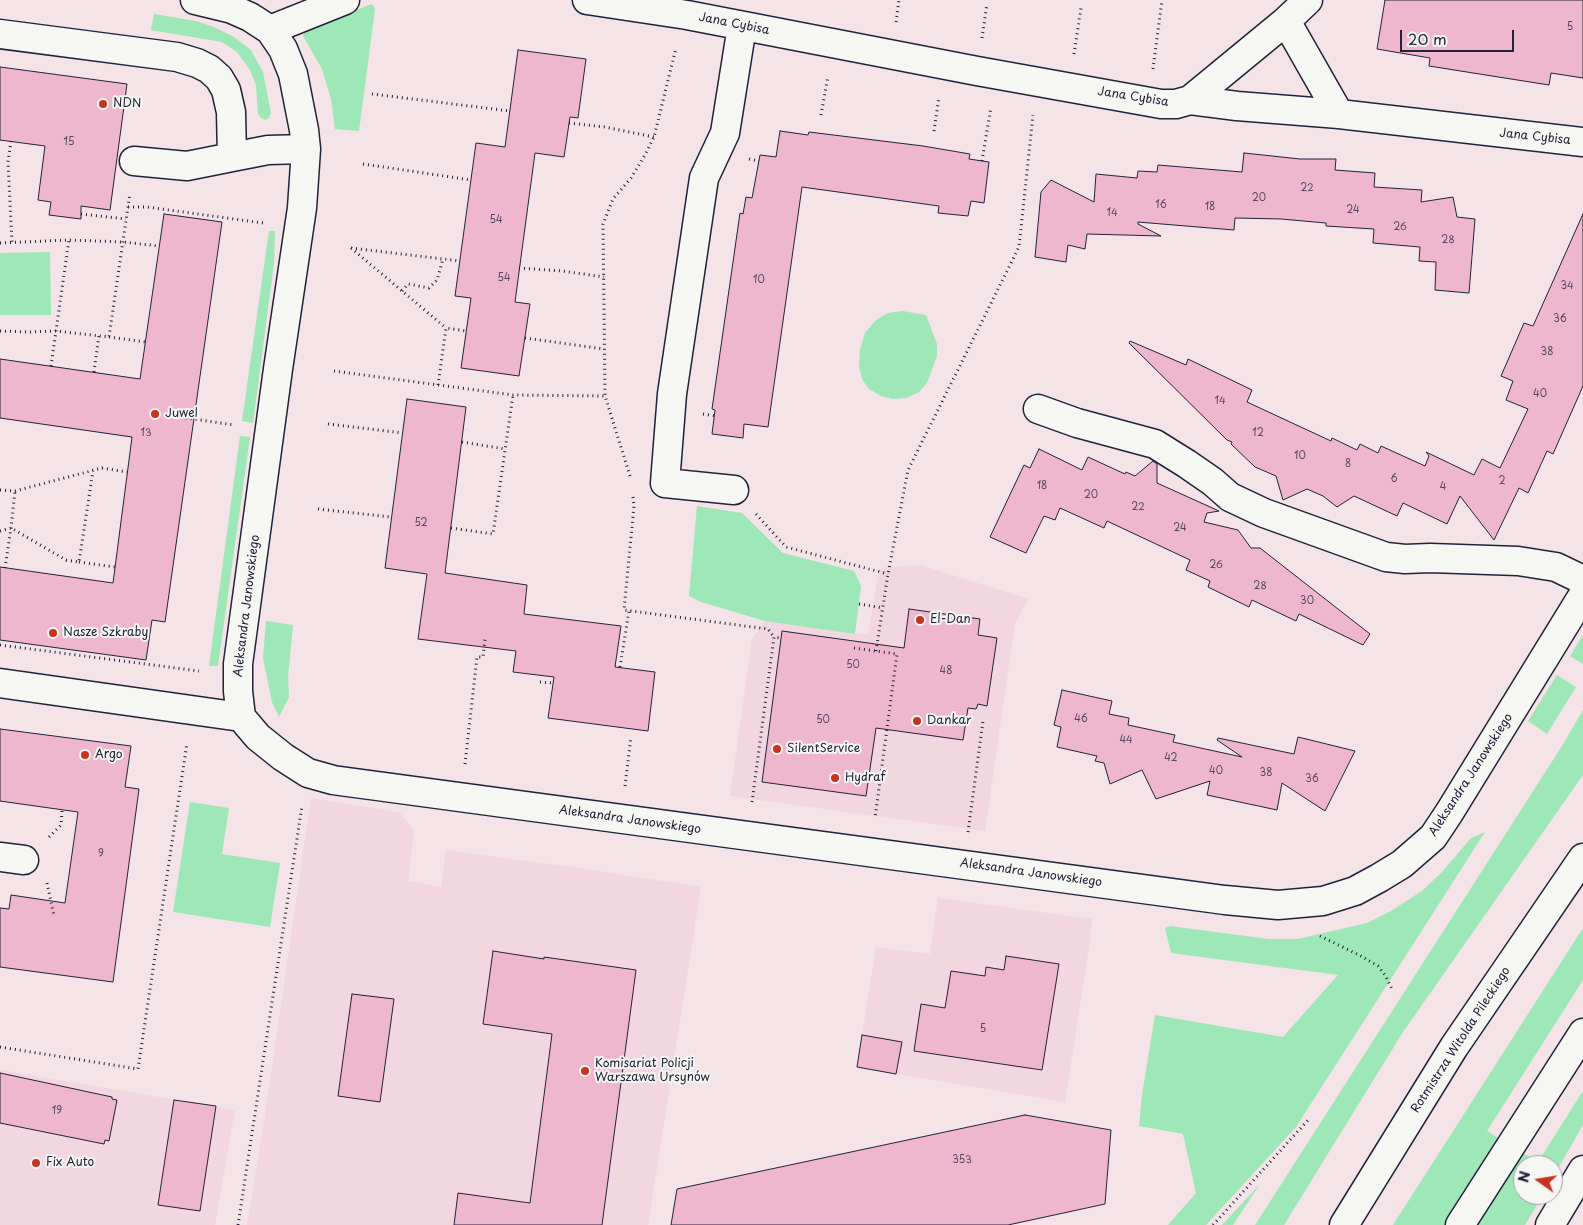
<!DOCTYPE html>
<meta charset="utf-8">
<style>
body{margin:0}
#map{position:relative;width:1583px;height:1225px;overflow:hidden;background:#f4e3e7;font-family:"Playpen Sans",sans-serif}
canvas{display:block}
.north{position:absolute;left:1513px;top:1155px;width:50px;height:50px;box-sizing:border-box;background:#f6f6f2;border:1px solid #a1a1a9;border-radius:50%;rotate:283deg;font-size:14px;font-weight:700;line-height:20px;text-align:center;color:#22223b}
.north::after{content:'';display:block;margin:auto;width:18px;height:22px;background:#c8321e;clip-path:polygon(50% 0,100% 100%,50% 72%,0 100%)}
.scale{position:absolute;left:1400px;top:30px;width:114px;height:22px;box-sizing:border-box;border:2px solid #22223b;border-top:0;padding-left:6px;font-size:15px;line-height:18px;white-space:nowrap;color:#22223b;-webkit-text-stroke:4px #f6f6f2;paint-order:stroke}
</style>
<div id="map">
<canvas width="1583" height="1225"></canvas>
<div class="north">N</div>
<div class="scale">20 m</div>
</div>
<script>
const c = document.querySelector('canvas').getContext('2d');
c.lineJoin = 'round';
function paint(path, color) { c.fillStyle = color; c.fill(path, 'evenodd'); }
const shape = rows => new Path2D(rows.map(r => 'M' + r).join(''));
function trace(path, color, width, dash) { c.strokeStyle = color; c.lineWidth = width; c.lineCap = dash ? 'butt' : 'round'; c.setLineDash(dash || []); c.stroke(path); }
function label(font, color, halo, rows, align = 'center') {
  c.font = font + ' "Playpen Sans",sans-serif'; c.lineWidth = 4; c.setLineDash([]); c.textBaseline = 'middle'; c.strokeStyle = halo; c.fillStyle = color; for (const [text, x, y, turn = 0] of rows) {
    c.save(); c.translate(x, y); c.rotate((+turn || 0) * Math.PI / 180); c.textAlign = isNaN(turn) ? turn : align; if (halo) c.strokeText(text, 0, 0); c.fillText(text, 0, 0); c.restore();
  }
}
const built = shape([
 [920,565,1028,599,1015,623,985,831,730,796,752,639,765,621,868,635,879,568],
 [311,798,399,812,414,831,408,881,441,887,446,850,585,869,701,887,648,1225,247,1225,265,1115],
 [938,898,1092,919,1090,941,1065,1102,857,1067,876,947,930,954],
 [0,1070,235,1110,215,1225,0,1225]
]);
const green = shape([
 [372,4,375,9,359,131,335,129,331,99,322,69,303,36,306,29],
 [154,14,196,21,214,27,234,37,251,50,263,72,271,113,269,118,265,120,261,118,258,114,256,85,250,70,237,52,222,42,151,30],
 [269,231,275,231,274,263,253,423,242,421],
 [50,252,51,315,0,315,0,253],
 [902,311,926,315,937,344,937,356,927,383,919,392,906,398,893,399,881,396,869,389,862,379,859,366,860,349,865,333,876,320,888,313],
 [240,436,250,437,218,666,209,666],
 [697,506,742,513,783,553,854,571,861,586,855,634,765,621,701,602,689,596],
 [266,621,293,625,288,677,289,697,279,717,272,702,263,658],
 [1583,635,1583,664,1570,656],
 [1557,675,1576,687,1547,734,1528,721],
 [1583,710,1583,775,1403,1032,1284,1225,1255,1225,1562,746],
 [190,802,229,808,222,854,280,863,270,927,173,912],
 [1485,832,1296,1127,1206,1225,1168,1225,1196,1193,1183,1134,1139,1126,1142,1095,1155,1015,1283,1037,1338,975,1171,953,1165,928,1170,926,1268,939,1298,939,1367,923,1391,911,1422,891,1442,872,1471,838],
 [1583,928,1583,980,1487,1131,1538,1162,1583,1091,1583,1125,1553,1177,1553,1165,1523,1165,1523,1195,1543,1195,1525,1225,1393,1225],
 [1260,1184,1233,1225,1222,1225]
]);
const building = shape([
 [1385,0,1583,0,1583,78,1551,73,1549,85,1429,66,1430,58,1377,49,1385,0],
 [518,50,586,59,578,118,570,117,564,157,535,153,515,302,530,304,519,376,461,368,471,298,455,296,476,143,505,147,518,50],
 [0,67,127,84,110,210,81,206,81,219,49,215,51,202,38,200,45,146,0,140,0,67],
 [780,131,808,135,809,132,923,146,970,154,969,159,989,162,984,203,971,201,968,216,938,213,939,206,802,187,768,427,744,424,743,438,712,434,715,410,712,409,740,213,743,214,746,197,752,198,760,155,776,157,780,131],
 [1244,153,1300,159,1336,159,1335,170,1375,173,1374,187,1422,190,1421,202,1453,197,1457,217,1475,219,1469,293,1435,290,1436,262,1419,261,1420,247,1373,243,1374,229,1326,226,1326,223,1281,219,1235,218,1234,230,1138,222,1138,224,1161,236,1087,234,1085,249,1068,245,1066,262,1035,257,1041,192,1051,180,1094,202,1096,174,1137,178,1138,171,1157,172,1158,165,1242,172,1244,153],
 [164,214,222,222,165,622,152,620,146,660,0,640,0,567,113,583,132,437,0,418,0,359,140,379,164,214],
 [1583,214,1583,386,1553,454,1547,451,1528,493,1519,488,1494,540,1460,496,1447,524,1403,503,1397,516,1354,496,1337,507,1323,496,1307,489,1283,500,1276,476,1255,467,1231,444,1232,442,1227,440,1129,343,1130,341,1186,365,1188,359,1252,390,1247,402,1331,441,1332,438,1357,450,1360,444,1378,453,1381,446,1425,466,1429,456,1426,452,1474,475,1482,459,1500,468,1528,409,1506,400,1513,381,1501,376,1524,323,1533,326,1583,214],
 [407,399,466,407,445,573,527,585,524,614,621,626,615,667,655,672,648,731,548,718,554,677,513,672,516,651,418,639,427,574,385,568,407,399],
 [1039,449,1082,470,1088,457,1125,474,1126,472,1135,476,1153,461,1157,464,1157,483,1219,511,1207,513,1204,522,1238,530,1251,548,1260,548,1370,634,1363,645,1299,614,1296,621,1252,600,1249,607,1208,587,1210,581,1186,570,1190,560,1107,521,1104,528,1060,508,1055,520,1044,516,1026,553,990,537,1024,465,1030,468,1039,449],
 [909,609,980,619,978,635,997,638,987,706,978,704,976,709,968,708,963,740,876,728,866,796,762,782,782,631,904,648,909,609],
 [1062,690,1112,701,1109,714,1129,718,1128,725,1175,735,1173,742,1242,757,1217,740,1218,738,1294,754,1298,737,1355,751,1325,811,1282,783,1277,810,1207,795,1210,781,1156,799,1142,770,1110,784,1104,763,1095,761,1097,756,1057,747,1061,727,1054,725,1062,690],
 [0,729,131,746,125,787,139,789,113,982,0,967,0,908,9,909,11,895,65,903,78,812,0,801,0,729],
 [493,951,544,959,544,957,636,970,602,1225,454,1225,458,1193,530,1203,552,1034,483,1024,493,951],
 [1006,956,1059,964,1042,1070,914,1051,921,1004,945,1008,951,971,985,976,986,967,1004,970,1006,956],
 [352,994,394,999,380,1102,338,1096,352,994],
 [862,1035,902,1042,896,1074,857,1067,862,1035],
 [0,1073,112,1097,112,1099,117,1100,109,1141,105,1140,104,1144,0,1123,0,1073],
 [174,1100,216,1106,200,1211,158,1205,174,1100],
 [1025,1115,1111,1130,1105,1204,1008,1225,671,1225,677,1189,1025,1115]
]);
const path = shape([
 [896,22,899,0],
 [982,38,987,4],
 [1074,54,1081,8],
 [1153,69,1162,0],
 [372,94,510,111],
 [821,115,828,76],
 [569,123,605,127,654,137],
 [934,131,939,97],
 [11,141,8,162,12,243],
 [749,159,759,161],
 [982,161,991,107],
 [363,164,471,180],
 [128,207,147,207,263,223],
 [81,214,126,219],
 [0,243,69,240,123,242,159,246],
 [351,248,446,328],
 [351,248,460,261],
 [519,268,562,271,604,277],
 [402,291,408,284,429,288,437,280,443,259],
 [0,331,29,332,56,331,109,337,130,193],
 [109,337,146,342],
 [525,338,604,349],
 [51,366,69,240],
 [334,371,513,395,605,396],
 [94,372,99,335],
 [438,385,446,328,466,331],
 [703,414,715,416],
 [166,415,234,425],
 [328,424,403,433],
 [462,442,505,449],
 [630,476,605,396,603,224,613,199,631,178,645,155,654,137,676,48],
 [0,490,15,491,102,468,127,472],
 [633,497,634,506,624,610,768,629,774,637],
 [318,509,391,517],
 [756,514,786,547,888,574],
 [451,528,493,534,513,395],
 [0,531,11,528,66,560,79,562,93,471],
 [79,562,115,567],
 [5,568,11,528,15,491],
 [859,604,883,608],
 [0,645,199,671],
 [854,648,897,654,875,818],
 [876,651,888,574,908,470,1019,247,1033,115],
 [620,667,629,611],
 [540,682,553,683],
 [465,764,477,657,483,657,485,639],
 [625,786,631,737],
 [752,802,774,637,781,638],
 [968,832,983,721],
 [49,837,61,825,62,810],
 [47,883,54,916],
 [1320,936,1361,956,1378,966,1385,975,1393,991],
 [0,1047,138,1069,187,743],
 [238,1225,302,806],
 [1213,1225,1309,1119]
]);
const minor = shape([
 [195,0,232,9,250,17,270,30,283,49,293,74,304,130,306,149,302,208,278,369,238,664,238,691,241,717,258,737,283,757,308,773,333,780,1225,900,1278,905,1323,901,1355,891,1379,878,1402,864,1433,837,1449,813,1583,595],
 [587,0,687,15,977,71,1161,104,1176,104,1190,100,1237,106,1339,114,1583,142],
 [1286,21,1339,114],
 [270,30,345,0],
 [0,34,177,57,197,63,209,69,219,78,226,90,231,112,232,157,268,150,306,149],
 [1190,100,1286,21,1308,0],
 [134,161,187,166,232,157],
 [1038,409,1077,423,1155,444,1187,464,1213,482,1230,497,1264,513,1386,557,1405,559,1430,558,1518,561,1556,567,1583,580],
 [734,490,665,483,672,394,704,178,725,133,742,26],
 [0,683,241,717],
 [0,857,24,860]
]);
const major = shape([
 [1344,1225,1454,1047,1583,858],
 [1460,1225,1583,1033],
 [1550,1225,1583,1170]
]);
const markers = [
 [103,104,5,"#c8321e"],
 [155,414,5,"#c8321e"],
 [920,620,5,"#c8321e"],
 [53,633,5,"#c8321e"],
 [917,721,5,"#c8321e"],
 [777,749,5,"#c8321e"],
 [85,755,5,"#c8321e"],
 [835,778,5,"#c8321e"],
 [585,1071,5,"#c8321e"],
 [36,1163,5,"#c8321e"]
];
const numberNames = [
 ["5",1570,27],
 ["15",69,142],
 ["22",1307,188],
 ["20",1259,198],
 ["16",1161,205],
 ["18",1210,207],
 ["24",1353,210],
 ["14",1112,213],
 ["54",496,220],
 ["26",1400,227],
 ["28",1448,240],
 ["54",504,278],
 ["10",759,280],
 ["34",1567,286],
 ["36",1560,319],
 ["38",1547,352],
 ["40",1540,394],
 ["14",1220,401],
 ["13",146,433],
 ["12",1258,433],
 ["10",1300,456],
 ["8",1348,464],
 ["6",1394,479],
 ["2",1502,481],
 ["18",1042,486],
 ["4",1443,487],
 ["20",1091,495],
 ["22",1138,507],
 ["52",421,523],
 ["24",1180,528],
 ["26",1216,565],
 ["28",1260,586],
 ["30",1307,601],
 ["50",853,665],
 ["48",946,671],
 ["46",1081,719],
 ["50",823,720],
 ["44",1126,740],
 ["42",1171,758],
 ["40",1216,771],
 ["38",1266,773],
 ["36",1312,779],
 ["9",101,854],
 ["5",983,1029],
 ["19",57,1111],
 ["353",962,1160]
];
const streetNames = [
 ["Jana Cybisa",734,24,11],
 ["Jana Cybisa",1133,97,9],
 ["Jana Cybisa",1535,137,6],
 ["Aleksandra Janowskiego",247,606,-83],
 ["Aleksandra Janowskiego",1471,775,-57],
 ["Aleksandra Janowskiego",630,820,8],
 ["Aleksandra Janowskiego",1031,873,8],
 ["Rotmistrza Witolda Pileckiego",1461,1040,-57]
];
const poiNames = [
 ["NDN",113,104],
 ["Juwel",165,414],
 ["El-Dan",930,620],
 ["Nasze Szkraby",63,633],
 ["Dankar",927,721],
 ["SilentService",787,749],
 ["Argo",95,755],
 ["Hydraf",845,778],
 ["Komisariat Policji",595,1064],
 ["Warszawa Ursynów",595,1078],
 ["Fix Auto",46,1163]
];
paint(built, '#f2d6e0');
paint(green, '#9ee7b6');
paint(building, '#efb7ce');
trace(building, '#22223b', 1);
trace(minor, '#22223b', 31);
trace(major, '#22223b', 31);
trace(path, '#22223b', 3, [1, 4]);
trace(minor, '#f6f6f2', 28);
trace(major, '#f6f6f2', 28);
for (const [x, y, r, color] of markers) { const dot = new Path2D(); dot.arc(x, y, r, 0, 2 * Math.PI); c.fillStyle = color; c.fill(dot); trace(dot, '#f6f6f2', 2); }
label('10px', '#554760', null, numberNames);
label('12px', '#22223b', '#f6f6f2', streetNames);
label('12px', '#22223b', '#f6f6f2', poiNames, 'left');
</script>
